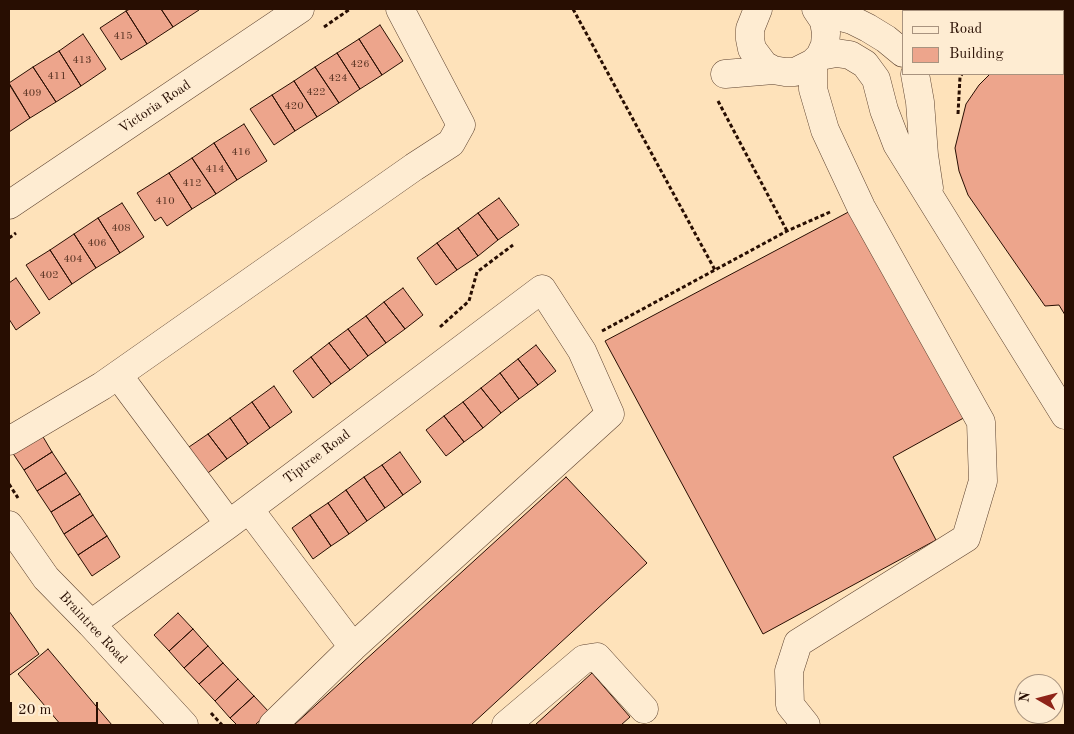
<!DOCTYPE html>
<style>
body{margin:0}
#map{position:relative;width:1074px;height:734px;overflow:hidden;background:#fee2ba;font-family:"Old Standard TT",serif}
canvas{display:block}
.frame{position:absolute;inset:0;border:10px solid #280e02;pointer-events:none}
.legend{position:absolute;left:902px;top:10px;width:162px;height:65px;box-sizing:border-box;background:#feecd2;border:1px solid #a8937f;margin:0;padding:6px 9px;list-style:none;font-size:15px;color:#280e02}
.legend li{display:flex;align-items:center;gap:10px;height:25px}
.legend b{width:25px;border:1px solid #a8937f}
.north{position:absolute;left:1014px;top:674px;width:50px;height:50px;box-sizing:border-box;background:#feecd2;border:1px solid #a8937f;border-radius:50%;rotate:278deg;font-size:14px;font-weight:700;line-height:20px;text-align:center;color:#280e02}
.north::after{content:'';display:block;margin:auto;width:18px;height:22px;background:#8f2418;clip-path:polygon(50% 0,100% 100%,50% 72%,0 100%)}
.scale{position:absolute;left:10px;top:702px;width:88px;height:22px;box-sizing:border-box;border:2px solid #280e02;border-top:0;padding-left:6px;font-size:15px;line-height:18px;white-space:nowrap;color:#280e02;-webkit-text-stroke:4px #feecd2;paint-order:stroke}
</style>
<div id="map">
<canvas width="1074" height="734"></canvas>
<div class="frame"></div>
<ul class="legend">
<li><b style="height:6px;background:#feecd2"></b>Road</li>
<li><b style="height:14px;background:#eda58c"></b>Building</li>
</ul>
<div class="north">N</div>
<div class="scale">20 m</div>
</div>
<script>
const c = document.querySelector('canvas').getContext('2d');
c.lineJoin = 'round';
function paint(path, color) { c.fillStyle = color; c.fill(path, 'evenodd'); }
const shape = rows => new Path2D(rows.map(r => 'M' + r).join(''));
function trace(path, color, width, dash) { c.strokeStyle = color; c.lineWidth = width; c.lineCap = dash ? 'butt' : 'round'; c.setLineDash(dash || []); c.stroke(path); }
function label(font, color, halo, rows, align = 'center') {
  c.font = font + ' "Old Standard TT",serif'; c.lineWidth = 4.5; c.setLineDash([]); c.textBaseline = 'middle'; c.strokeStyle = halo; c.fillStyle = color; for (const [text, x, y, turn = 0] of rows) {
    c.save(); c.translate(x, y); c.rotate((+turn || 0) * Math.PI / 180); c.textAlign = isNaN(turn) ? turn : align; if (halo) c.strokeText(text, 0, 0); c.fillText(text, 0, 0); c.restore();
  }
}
const building = shape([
 [130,9,161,9,173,27,147,44,126,11,130,9],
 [161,9,199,9,199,10,173,27,161,9],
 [126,11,147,44,121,60,100,28,126,11],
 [1065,15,1065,315,1059,305,1045,306,968,195,959,171,955,148,966,104,979,85,990,74,1063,74,1063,17,1065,15],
 [380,25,403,61,382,75,359,39,380,25],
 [83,34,106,69,81,86,59,51,83,34],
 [359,39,382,75,360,89,337,53,359,39],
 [59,51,81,86,56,102,33,67,59,51],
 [337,53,360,89,339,103,315,67,337,53],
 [33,67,56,102,30,118,9,83,33,67],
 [315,67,339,103,317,117,294,81,315,67],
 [294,81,317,117,295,131,272,95,294,81],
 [9,84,30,118,9,132,9,84],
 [272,95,295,131,274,145,250,109,272,95],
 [244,124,267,161,237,180,214,143,244,124],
 [214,143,237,180,216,194,192,158,214,143],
 [192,158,216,194,192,209,169,173,192,158],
 [169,173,192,209,167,226,161,217,155,221,137,193,169,173],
 [499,198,519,225,498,240,478,213,499,198],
 [122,203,144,237,120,253,98,218,122,203],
 [856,208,969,415,893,457,936,540,763,634,605,341,856,208],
 [478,213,498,240,478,256,458,228,478,213],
 [98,218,120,253,96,268,74,234,98,218],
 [458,228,478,256,457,270,437,243,458,228],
 [74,234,96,268,72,284,50,250,74,234],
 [437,243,457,270,436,285,417,258,437,243],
 [50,250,72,284,49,300,26,265,50,250],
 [16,278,40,313,16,330,9,319,9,283,16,278],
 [403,288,423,315,405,329,384,302,403,288],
 [384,302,405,329,386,343,366,316,384,302],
 [366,316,386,343,368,356,348,329,366,316],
 [348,329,368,356,350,370,329,343,348,329],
 [329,343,350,370,331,384,311,357,329,343],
 [536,345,556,371,538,385,518,359,536,345],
 [311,357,331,384,313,398,293,371,311,357],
 [518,359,538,385,519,399,500,373,518,359],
 [500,373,519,399,501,413,481,388,500,373],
 [274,386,292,412,270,428,252,402,274,386],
 [481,388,501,413,483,428,463,402,481,388],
 [252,402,270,428,248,444,230,418,252,402],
 [463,402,483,428,464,442,444,416,463,402],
 [444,416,464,442,446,456,426,430,444,416],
 [230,418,248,444,227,459,208,434,230,418],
 [39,430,52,452,24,470,10,449,39,430],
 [208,434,227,459,205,475,186,449,208,434],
 [52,452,66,473,37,491,24,470,52,452],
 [400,452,421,482,403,495,382,465,400,452],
 [382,465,403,495,385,508,364,477,382,465],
 [66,473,80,494,51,512,37,491,66,473],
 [364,477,385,508,367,521,346,490,364,477],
 [566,477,647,563,471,725,294,725,566,477],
 [346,490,367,521,349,534,328,503,346,490],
 [80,494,93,515,64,534,51,512,80,494],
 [328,503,349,534,331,546,310,515,328,503],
 [93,515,107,536,78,555,64,534,93,515],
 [310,515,331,546,313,559,292,528,310,515],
 [107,536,120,557,92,576,78,555,107,536],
 [9,611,39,654,10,675,9,673,9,611],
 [178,613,193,629,169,651,154,635,178,613],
 [193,629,208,646,184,668,169,651,193,629],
 [208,646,223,663,199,684,184,668,208,646],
 [48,649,112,725,61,725,18,674,48,649],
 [223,663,238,679,215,701,199,684,223,663],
 [592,673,630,717,621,725,535,725,592,673],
 [238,679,254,696,230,718,215,701,238,679],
 [254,696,269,712,255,725,237,725,230,718,254,696]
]);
const path = shape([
 [573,9,715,270],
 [934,9,936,11],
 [1034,11,1038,9],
 [324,27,350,9],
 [718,101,787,231],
 [958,114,960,77,962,74],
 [9,238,16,233],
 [440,327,469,301,477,272,513,245],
 [602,331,787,231,830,212],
 [9,484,18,498],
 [211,713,222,725]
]);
const minor = shape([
 [758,9,750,29,750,39,752,49,764,65,773,70,785,72,795,72,813,63,820,56,825,45,826,33,824,21,816,9],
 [818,11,852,20,868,28,886,39,903,53],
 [820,56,836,53,850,55,865,64,876,79,884,110,897,144,1065,415],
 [725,74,773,70],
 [915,74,920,102,924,155,929,188],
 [9,205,300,9],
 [118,375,229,524],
 [9,441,102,386,414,167,451,143,461,125,400,9],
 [249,509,353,647],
 [9,525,46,578,91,624,184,725],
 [91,624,229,524,542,289,582,351,610,414,353,647,273,725],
 [506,725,584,659,597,657,644,709],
 [806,725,790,705,789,671,798,643,966,538,983,481,981,422,861,207,825,130,813,89,813,63]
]);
const numberNames = [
 ["415",123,36],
 ["413",82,60],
 ["426",360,64],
 ["411",57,76],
 ["424",338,78],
 ["422",316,92],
 ["409",32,93],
 ["420",294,106],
 ["416",241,152],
 ["414",215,169],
 ["412",192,183],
 ["410",165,201],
 ["408",121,228],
 ["406",97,243],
 ["404",73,259],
 ["402",49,275]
];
const streetNames = [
 ["Victoria Road",155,107,-34],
 ["Tiptree Road",317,457,-37],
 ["Braintree Road",93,628,47]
];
paint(building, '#eda58c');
trace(building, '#280e02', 1);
trace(minor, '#5e4330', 29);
trace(path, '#280e02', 3, [4, 2.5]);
trace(minor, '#feecd2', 28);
label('11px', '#593424', null, numberNames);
label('14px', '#280e02', '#feecd2', streetNames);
</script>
